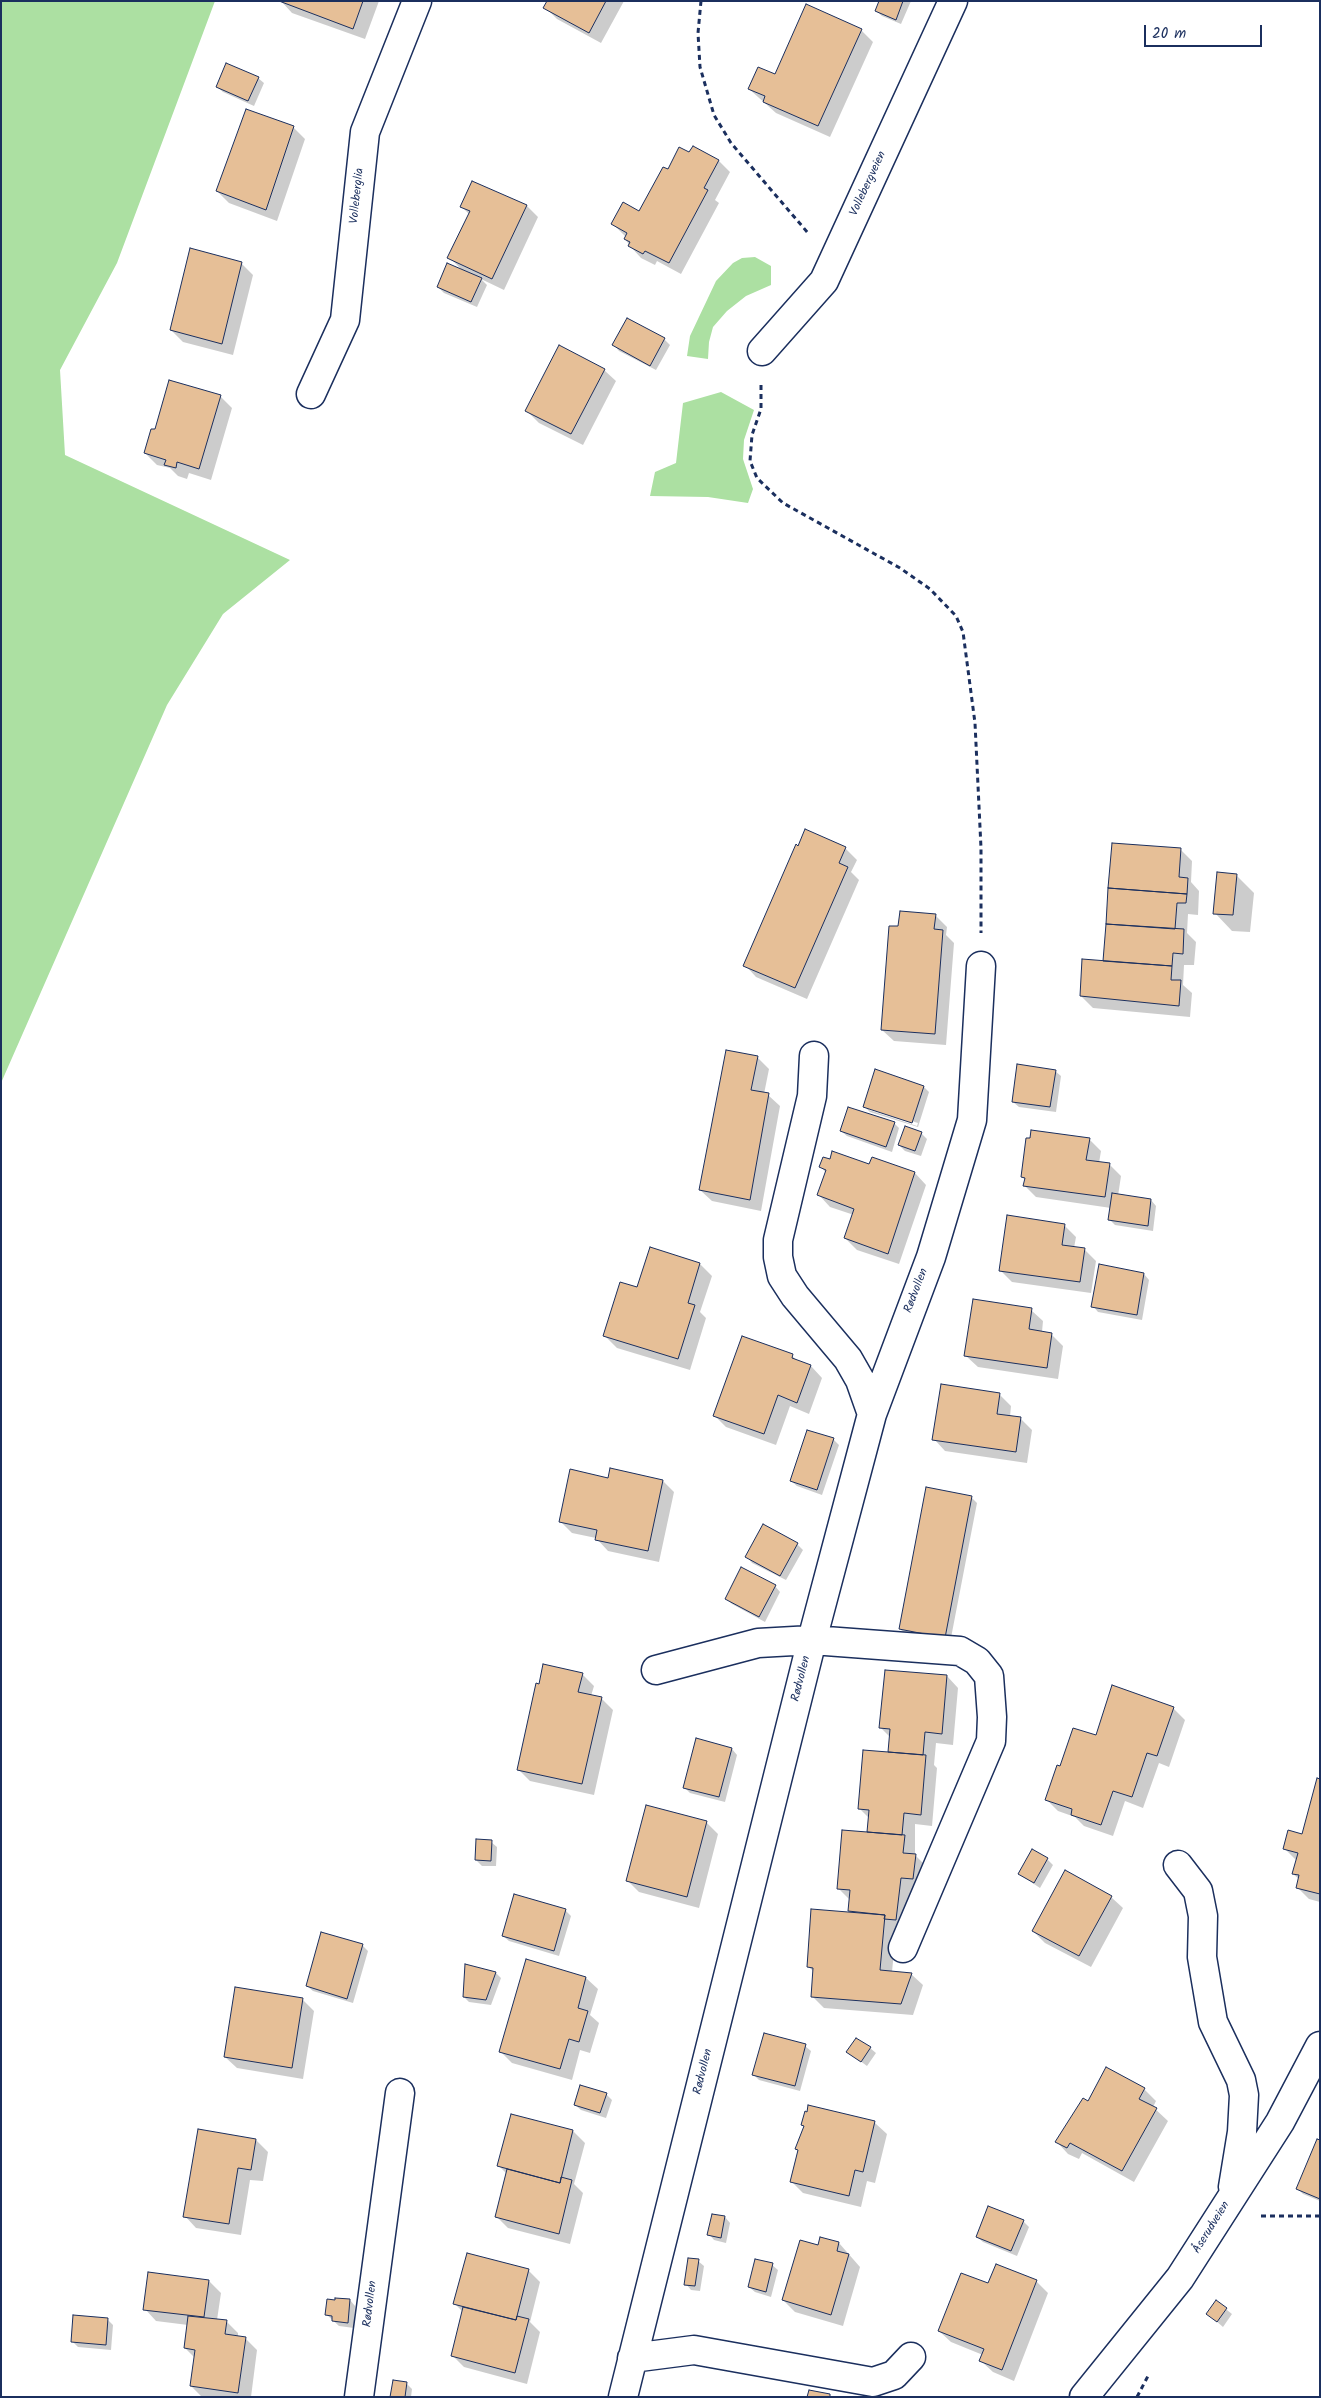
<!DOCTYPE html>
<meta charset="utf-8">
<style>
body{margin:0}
#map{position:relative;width:1321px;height:2398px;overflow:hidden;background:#fff;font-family:Kalam,sans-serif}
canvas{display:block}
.frame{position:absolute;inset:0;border:2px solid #1b2f5e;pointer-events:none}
.scale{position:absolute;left:1144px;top:25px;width:118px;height:22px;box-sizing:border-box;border:2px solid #1b2f5e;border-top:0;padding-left:6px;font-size:15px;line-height:18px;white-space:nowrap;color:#1b2f5e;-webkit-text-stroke:4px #fff;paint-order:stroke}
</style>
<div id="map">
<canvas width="1321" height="2398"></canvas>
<div class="frame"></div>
<div class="scale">20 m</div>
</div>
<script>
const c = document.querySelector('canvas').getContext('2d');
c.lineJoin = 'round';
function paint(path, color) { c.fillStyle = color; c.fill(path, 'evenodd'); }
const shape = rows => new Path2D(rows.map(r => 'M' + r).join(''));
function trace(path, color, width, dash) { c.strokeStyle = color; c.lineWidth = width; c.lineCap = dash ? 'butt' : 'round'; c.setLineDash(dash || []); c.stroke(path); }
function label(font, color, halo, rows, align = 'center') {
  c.font = font + ' Kalam,sans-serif'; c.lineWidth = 5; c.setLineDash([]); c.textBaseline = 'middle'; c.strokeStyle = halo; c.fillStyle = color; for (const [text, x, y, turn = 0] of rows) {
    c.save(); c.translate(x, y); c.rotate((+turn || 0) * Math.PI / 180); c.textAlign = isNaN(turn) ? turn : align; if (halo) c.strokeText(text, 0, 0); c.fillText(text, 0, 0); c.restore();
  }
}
const green = shape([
 [1,1,215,1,117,263,60,370,65,455,290,560,223,614,167,705,1,1083],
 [755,257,771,266,771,285,746,296,727,311,713,327,709,342,708,359,687,356,690,336,716,281,733,263,742,258],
 [721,392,754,410,744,440,743,459,753,489,748,503,708,497,650,496,655,472,676,463,683,403]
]);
const shadow = shape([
 [281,1,379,1,365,39,292,13],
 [548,1,624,1,601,43,557,19,545,7],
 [880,1,911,1,901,24,882,16,876,11],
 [861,30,873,42,830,137,776,113,749,89],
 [258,78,264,83,254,106,223,92,217,87],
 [293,127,305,139,277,221,229,203,217,191],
 [693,147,719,161,730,172,715,200,719,203,681,274,657,261,655,265,641,258,630,246,625,239,626,237,613,224,640,212,668,170,690,154],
 [527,206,538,217,504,290,481,279,487,285,477,307,444,293,438,287,463,271,449,257,469,214,462,207],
 [241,263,253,275,233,355,183,342,171,330],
 [664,339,670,345,656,370,619,351,614,345],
 [604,370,616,381,583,445,539,423,527,411],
 [220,396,232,408,211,480,189,473,187,479,178,476,170,468,157,465,145,453,155,431],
 [799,847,845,848,857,860,851,872,859,880,807,999,756,977,745,965],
 [1180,849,1192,861,1191,882,1199,891,1198,915,1188,914,1187,933,1196,942,1194,965,1184,965,1183,985,1192,993,1190,1017,1093,1008,1081,996],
 [1236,875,1254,893,1250,932,1232,931,1215,913],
 [935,915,947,927,946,935,954,943,946,1045,894,1041,882,1030,899,928],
 [757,1057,769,1069,764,1094,768,1095,780,1106,761,1211,712,1201,700,1190],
 [1055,1071,1061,1076,1056,1112,1019,1107,1013,1102],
 [924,1087,929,1092,918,1127,870,1112,864,1106],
 [869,1108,918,1123,917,1126,869,1110],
 [894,1123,899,1128,892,1152,847,1136,841,1131],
 [921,1133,927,1139,921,1156,905,1151,899,1145],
 [1089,1139,1101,1151,1099,1163,1109,1164,1121,1176,1118,1196,1151,1200,1156,1206,1153,1231,1115,1225,1110,1220,1111,1208,1036,1197,1025,1186,1025,1180,1022,1176],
 [873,1159,915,1173,926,1185,899,1264,857,1250,845,1238,854,1215,830,1207,819,1195,826,1173,821,1167,870,1166],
 [1064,1225,1076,1237,1074,1248,1085,1250,1096,1261,1091,1293,1012,1282,1000,1270],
 [651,1248,700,1264,712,1276,700,1312,706,1318,690,1370,617,1348,605,1336,638,1289],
 [1100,1266,1144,1274,1149,1280,1142,1320,1098,1312,1093,1306],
 [1031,1310,1043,1321,1042,1332,1051,1334,1063,1346,1058,1379,978,1367,966,1356],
 [792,1356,798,1361,811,1366,822,1378,809,1414,790,1406,776,1445,726,1427,714,1415],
 [999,1394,1011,1406,1010,1417,1020,1418,1032,1430,1027,1463,945,1451,934,1439],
 [833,1439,839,1445,822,1495,797,1486,791,1481],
 [609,1479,663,1481,674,1492,659,1562,608,1551,596,1538,572,1533,560,1521],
 [971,1497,977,1503,950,1643,906,1635,900,1629],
 [797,1544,803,1550,786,1580,752,1563,747,1557],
 [775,1586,780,1592,765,1622,732,1604,726,1599],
 [582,1674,594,1686,591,1696,601,1698,613,1710,594,1795,530,1781,518,1769],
 [947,1676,958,1688,953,1745,936,1743,934,1765,937,1768,932,1826,915,1824,915,1855,927,1867,925,1890,912,1889,907,1931,896,1930,892,1972,911,1974,923,1985,913,2015,824,2008,812,1996,814,1972,808,1966,849,1913,850,1900,838,1888,868,1833,870,1819,859,1808,889,1753,890,1737,881,1728],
 [1173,1708,1185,1720,1169,1767,1159,1763,1143,1808,1125,1801,1113,1836,1084,1826,1075,1817,1058,1811,1046,1799,1061,1768,1096,1737],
 [732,1749,737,1755,725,1802,690,1793,684,1787],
 [1320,1781,1320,1902,1309,1899,1297,1887,1299,1879,1293,1874,1297,1861,1285,1849,1303,1836],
 [706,1822,718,1834,699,1908,639,1892,627,1880],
 [491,1842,497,1847,496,1866,482,1866,476,1860],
 [1047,1859,1053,1865,1040,1888,1019,1874],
 [1111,1897,1123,1908,1091,1967,1045,1943,1033,1931],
 [565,1910,571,1916,559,1956,509,1941,503,1936],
 [362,1945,368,1951,353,2003,313,1991,307,1986],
 [526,1961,586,1978,598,1989,590,2015,599,2023,590,2053,580,2050,572,2080,512,2063,500,2051],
 [496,1973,501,1978,491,2005,469,2002,464,1997],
 [302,1999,314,2011,303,2079,237,2068,225,2057],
 [805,2046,811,2051,800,2091,759,2080,754,2075],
 [870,2048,876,2053,867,2066,848,2052],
 [1144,2089,1156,2101,1153,2107,1168,2121,1134,2182,1082,2153,1079,2159,1068,2154,1057,2142,1089,2103],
 [606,2094,612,2100,606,2118,581,2110,575,2105],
 [809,2107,875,2123,887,2134,875,2183,867,2181,861,2207,803,2193,792,2182,799,2151,797,2148,799,2137,802,2137,805,2127,802,2125],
 [512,2115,573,2131,585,2143,574,2184,583,2193,570,2244,508,2228,496,2216,507,2174,498,2165],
 [256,2140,268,2152,263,2181,250,2180,241,2235,196,2228,185,2216],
 [1320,2141,1320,2201,1303,2194,1298,2189],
 [725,2217,730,2223,726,2243,714,2240,709,2234],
 [1023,2221,1029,2227,1017,2256,983,2242,977,2237],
 [821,2238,839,2243,860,2267,843,2326,795,2312,783,2300,819,2246],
 [698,2261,704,2266,700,2291,691,2290,686,2284],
 [772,2265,778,2270,771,2297,755,2292,749,2287],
 [528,2270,540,2282,530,2322,540,2332,527,2384,464,2367,452,2355,463,2312,455,2304],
 [209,2281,221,2293,217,2320,227,2322,238,2333,238,2337,245,2338,257,2350,251,2397,202,2397,191,2386,195,2358,185,2348,188,2325,156,2321,145,2309],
 [1036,2281,1048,2293,1014,2381,993,2372,981,2361,983,2355,951,2342,939,2331,989,2285],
 [350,2300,355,2306,354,2328,339,2326,327,2315],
 [1217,2302,1232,2314,1223,2327,1208,2314],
 [107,2319,113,2325,111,2350,78,2347,72,2341],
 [407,2384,412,2389,411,2397,391,2397]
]);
const building = shape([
 [279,1,363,1,353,29,279,1],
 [547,1,606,1,589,33,543,8,547,1],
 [879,1,903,1,896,20,875,11,879,1],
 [806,4,862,29,818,126,763,102,765,96,748,89,758,67,775,74,806,4],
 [226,63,259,77,248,101,216,87,226,63],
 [246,109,294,126,266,210,216,191,246,109],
 [693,146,719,160,704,188,708,190,669,263,645,251,643,254,628,246,630,242,624,239,627,233,611,224,623,202,639,211,663,167,668,169,679,147,689,152,693,146],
 [472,181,527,205,492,279,447,258,470,211,460,207,472,181],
 [190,248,242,262,222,344,170,330,190,248],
 [447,263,482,278,471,302,437,287,447,263],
 [627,318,665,338,650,366,612,345,627,318],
 [559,345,605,369,571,434,525,411,559,345],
 [169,380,221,395,199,469,177,462,176,468,164,465,166,460,144,453,151,429,155,429,169,380],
 [805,829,846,847,839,863,848,867,795,988,743,966,796,844,798,846,805,829],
 [1112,843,1181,848,1179,877,1188,878,1187,894,1108,888,1112,843],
 [1217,872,1237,874,1233,915,1213,914,1217,872],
 [1108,888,1187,894,1186,903,1177,903,1175,929,1106,924,1108,888],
 [900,911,936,914,934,929,943,930,935,1034,881,1030,889,926,898,926,900,911],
 [1106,924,1184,929,1183,954,1173,953,1172,966,1103,961,1106,924],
 [1082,959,1172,966,1171,980,1181,980,1179,1006,1080,996,1082,959],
 [726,1050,758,1056,751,1090,769,1093,750,1200,699,1190,726,1050],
 [1017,1064,1056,1070,1050,1107,1012,1102,1017,1064],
 [875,1069,924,1086,912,1123,863,1107,875,1069],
 [848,1107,895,1122,886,1147,840,1131,848,1107],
 [905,1126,922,1132,915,1151,898,1145,905,1126],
 [1031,1130,1090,1138,1086,1160,1110,1163,1105,1197,1023,1186,1025,1178,1021,1177,1026,1138,1030,1138,1031,1130],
 [832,1151,869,1164,872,1157,915,1172,888,1254,844,1238,854,1209,817,1195,826,1170,819,1167,823,1157,830,1159,832,1151],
 [1112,1193,1151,1199,1148,1226,1108,1220,1112,1193],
 [1007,1215,1065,1224,1062,1245,1085,1248,1080,1282,999,1271,1007,1215],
 [650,1247,700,1263,688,1303,695,1305,678,1359,603,1336,620,1282,637,1287,650,1247],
 [1099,1264,1144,1273,1137,1315,1091,1307,1099,1264],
 [973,1299,1032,1308,1029,1329,1052,1333,1047,1368,964,1356,973,1299],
 [742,1336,793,1354,792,1358,811,1365,797,1403,778,1395,764,1434,713,1416,742,1336],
 [941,1384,1000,1393,997,1414,1021,1417,1016,1452,932,1440,941,1384],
 [807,1430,834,1438,817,1490,790,1481,807,1430],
 [610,1468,663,1480,648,1551,595,1540,597,1530,559,1522,570,1469,608,1478,610,1468],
 [926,1487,972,1496,945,1638,899,1629,926,1487],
 [763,1524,798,1543,780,1576,745,1557,763,1524],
 [741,1567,776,1585,759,1617,725,1599,741,1567],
 [543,1664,583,1673,578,1692,602,1697,582,1784,517,1770,536,1683,539,1684,543,1664],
 [885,1670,947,1675,942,1734,925,1732,923,1755,888,1752,890,1729,879,1728,885,1670],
 [1112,1685,1174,1707,1157,1756,1147,1753,1132,1797,1113,1791,1101,1825,1071,1815,1072,1809,1045,1800,1057,1765,1060,1766,1073,1728,1096,1735,1112,1685],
 [696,1738,732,1748,719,1797,683,1788,696,1738],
 [863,1750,926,1755,921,1815,904,1813,902,1835,867,1832,869,1810,858,1809,863,1750],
 [1317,1778,1320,1779,1320,1894,1296,1888,1299,1875,1292,1874,1298,1853,1283,1849,1288,1830,1302,1834,1317,1778],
 [646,1805,707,1821,687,1897,626,1881,646,1805],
 [842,1830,905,1835,903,1853,916,1854,913,1879,901,1878,896,1920,884,1919,885,1915,848,1911,850,1890,837,1889,842,1830],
 [476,1839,492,1840,491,1861,475,1860,476,1839],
 [1032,1849,1048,1858,1034,1883,1018,1874,1032,1849],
 [1065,1870,1112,1896,1079,1956,1032,1931,1065,1870],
 [514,1894,566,1909,554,1951,502,1936,514,1894],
 [811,1909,885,1915,880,1970,912,1973,901,2004,811,1997,813,1968,807,1967,811,1909],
 [321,1932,363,1944,347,1999,306,1986,321,1932],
 [526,1959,586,1977,578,2008,588,2011,579,2042,569,2039,560,2069,499,2052,526,1959],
 [465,1964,496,1972,486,2000,463,1997,465,1964],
 [235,1987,303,1998,292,2068,224,2057,235,1987],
 [764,2033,806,2044,795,2086,752,2075,764,2033],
 [856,2038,871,2047,861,2062,846,2052,856,2038],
 [1106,2067,1145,2088,1139,2099,1157,2108,1122,2171,1070,2143,1067,2148,1055,2142,1083,2098,1088,2101,1106,2067],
 [580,2085,607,2093,600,2113,574,2105,580,2085],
 [808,2105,875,2121,863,2172,855,2170,849,2196,790,2182,798,2150,795,2149,804,2126,801,2125,805,2111,807,2112,808,2105],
 [511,2114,573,2130,560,2183,497,2166,511,2114],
 [198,2129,256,2139,251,2170,238,2168,229,2224,183,2217,198,2129],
 [1317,2139,1320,2140,1320,2199,1296,2189,1317,2139],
 [507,2169,560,2183,561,2177,572,2180,559,2234,495,2217,507,2169],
 [988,2206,1024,2220,1011,2251,976,2237,988,2206],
 [712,2214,725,2216,721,2238,707,2235,712,2214],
 [820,2237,839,2242,837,2251,849,2254,831,2315,782,2300,800,2240,818,2245,820,2237],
 [467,2253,529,2269,516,2320,453,2304,467,2253],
 [688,2258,699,2259,695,2286,684,2285,688,2258],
 [755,2259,773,2263,766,2292,748,2287,755,2259],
 [996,2264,1037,2280,1002,2370,979,2361,984,2349,938,2331,961,2273,988,2283,996,2264],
 [148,2272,209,2280,204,2317,143,2310,148,2272],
 [335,2298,350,2299,348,2323,332,2321,332,2316,325,2315,327,2299,335,2300,335,2298],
 [1216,2300,1227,2308,1217,2322,1206,2314,1216,2300],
 [463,2307,516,2320,517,2316,529,2319,515,2373,451,2356,463,2307],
 [73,2315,108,2318,106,2345,71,2342,73,2315],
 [188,2316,227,2320,225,2334,246,2337,238,2393,190,2386,195,2350,184,2348,188,2316],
 [393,2380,407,2382,405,2397,390,2397,393,2380],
 [809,2390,830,2394,830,2397,807,2397,809,2390]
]);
const path = shape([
 [701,1,698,33,700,67,714,115,731,143,808,233],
 [761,385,761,409,752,435,750,461,757,478,783,503,900,568,930,589,956,616,963,632,975,723,981,848,981,933],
 [1261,2216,1320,2216],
 [1137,2397,1148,2376]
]);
const minor = shape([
 [762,351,824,281,953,1],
 [311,394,345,320,365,132,417,1],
 [814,1056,812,1096,778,1240,778,1257,782,1276,795,1296,848,1359,860,1380,872,1414],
 [656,1670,758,1643,812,1640,960,1651,977,1661,989,1676,992,1717,991,1741,903,1948],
 [1178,1865,1198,1891,1203,1916,1202,1957,1213,2022,1241,2080,1244,2095,1242,2132,1233,2187],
 [632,2358,694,2350,873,2382,894,2375,911,2357],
 [359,2397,400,2093],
 [623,2397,812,1640,872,1414,931,1257,972,1120,981,966],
 [1084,2397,1180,2278,1280,2122,1320,2046]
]);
const streetNames = [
 ["Vollebergveien",869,184,-65],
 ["Volleberglia",358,196,-84],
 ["Rødvollen",917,1291,-69],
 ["Rødvollen",802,1679,-76],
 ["Rødvollen",704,2072,-76],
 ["Åserudveien",1212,2228,-58],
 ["Rødvollen",371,2304,-83]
];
paint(green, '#ace0a2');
paint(shadow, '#0003');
paint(building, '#e6bf97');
trace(building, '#1b2f5e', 1);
trace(minor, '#1b2f5e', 31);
trace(path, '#1b2f5e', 3, [5, 4]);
trace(minor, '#fff', 28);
label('12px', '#1b2f5e', '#fff', streetNames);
</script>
